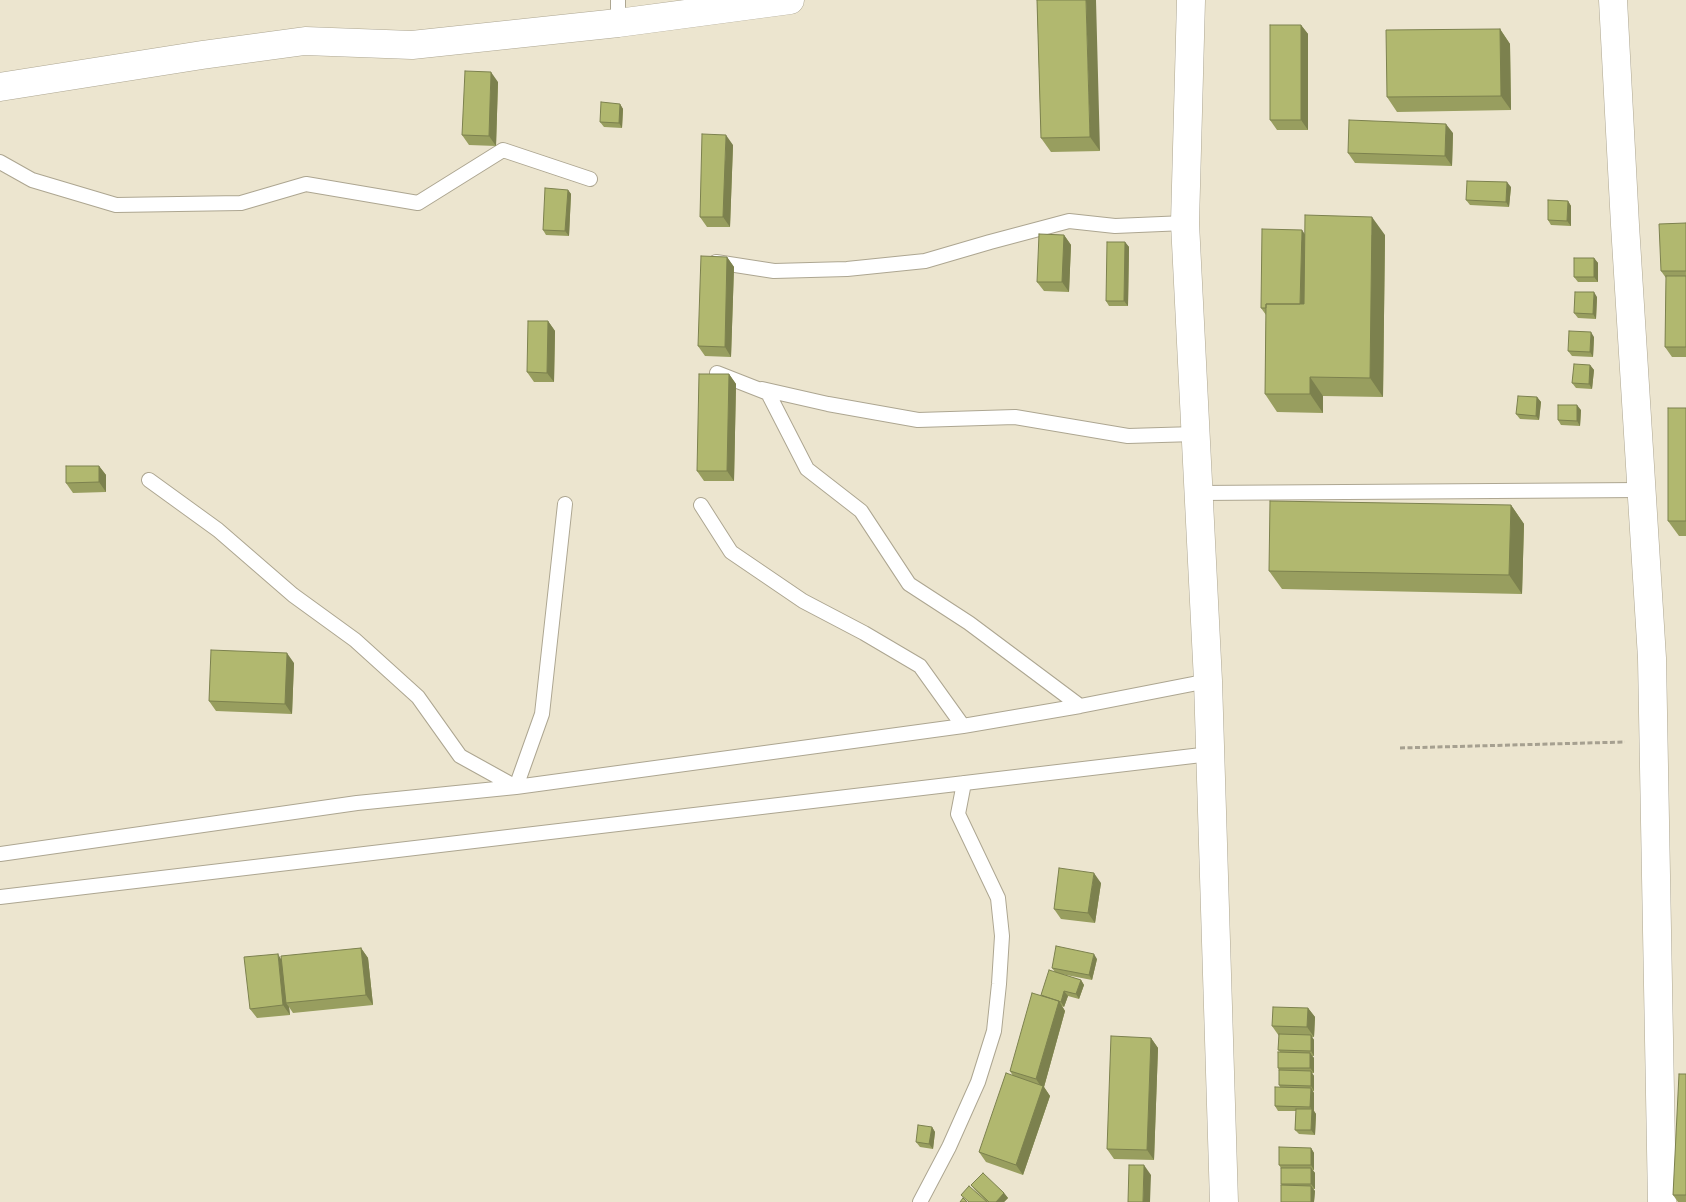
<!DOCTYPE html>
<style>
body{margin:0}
canvas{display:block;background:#ece5cf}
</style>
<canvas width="1686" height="1202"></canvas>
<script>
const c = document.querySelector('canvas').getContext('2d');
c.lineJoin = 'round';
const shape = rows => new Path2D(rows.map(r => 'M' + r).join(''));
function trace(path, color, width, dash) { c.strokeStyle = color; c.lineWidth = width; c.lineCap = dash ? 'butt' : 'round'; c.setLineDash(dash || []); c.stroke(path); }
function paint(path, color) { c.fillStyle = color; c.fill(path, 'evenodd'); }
const path = shape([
 [1400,748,1625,742]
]);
const lane = shape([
 [618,23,618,0],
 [0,162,32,180,116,205,241,203,306,184,418,203,503,150,590,179],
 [716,262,774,271,847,269,925,261,990,242,1069,221,1115,226,1185,223],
 [717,373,768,393,807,469,861,511,909,584,969,623,1080,706],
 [762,389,828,404,918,420,1015,417,1128,436,1195,434],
 [149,480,218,530,293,595,355,640,418,697,460,756,516,787,542,714,565,504],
 [1198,493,1641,490],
 [701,505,731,552,803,601,864,633,920,666,963,726],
 [0,854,357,803,516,787,963,726,1080,706,1208,681],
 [0,897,1210,754],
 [920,1202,949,1147,978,1082,994,1031,999,984,1002,936,998,898,958,814,964,783]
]);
const street = shape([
 [1191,0,1185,223,1208,681,1224,1202],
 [1613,0,1625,225,1652,658,1662,1202],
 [0,87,202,55,305,41,412,45,618,23,790,0]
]);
const wall = shape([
 [1037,0,1100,151,1051,152,1041,138],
 [1301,25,1308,34,1308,130,1277,130,1270,120],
 [1500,29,1510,44,1511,110,1397,112,1387,97],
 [498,82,496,146,469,145,462,135],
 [620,104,623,109,622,128,604,127,600,122],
 [1453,133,1452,166,1355,163,1348,153],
 [733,145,730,227,707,227,700,217],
 [1511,187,1509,207,1470,205,1466,200],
 [568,190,571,194,569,236,546,235,543,230],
 [1568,201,1571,206,1571,226,1551,225,1548,220],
 [1686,223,1686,357,1672,357,1665,347,1666,278,1661,271],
 [1064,235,1071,245,1069,292,1044,291,1037,282],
 [1305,235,1385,235,1383,397,1323,396,1323,413,1277,412,1265,394,1266,315,1261,308],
 [1125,242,1129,247,1128,306,1109,306,1106,301],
 [727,257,734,267,731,357,705,356,698,346],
 [1594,258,1598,263,1598,282,1578,282,1574,277],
 [1597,297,1596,319,1578,318,1574,313],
 [548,321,555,331,554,382,534,382,527,372],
 [1594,337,1593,357,1572,356,1568,351],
 [1590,365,1594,370,1592,389,1576,388,1572,383],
 [729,374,736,384,734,481,704,481,697,471],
 [1537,397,1541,402,1539,420,1520,419,1516,414],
 [1686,408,1686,536,1679,536,1668,521],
 [1581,410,1580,426,1561,425,1558,420],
 [99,466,106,475,106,492,73,493,66,483],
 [1511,505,1524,524,1522,594,1282,589,1269,571],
 [294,663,292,714,216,711,209,701],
 [1101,883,1095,923,1061,919,1054,909],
 [361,948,368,958,373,1005,293,1013,289,1007,290,1015,257,1018,250,1009,282,960],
 [1097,959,1092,980,1061,974,1081,980,1084,985,1079,999,1068,996,1064,1007,1062,1006,1065,1011,1044,1087,1050,1096,1023,1175,986,1162,979,1152,1013,1076,1010,1071,1042,996,1055,972,1052,968],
 [1308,1008,1315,1017,1314,1037,1312,1037,1314,1040,1314,1056,1312,1056,1314,1058,1314,1073,1312,1073,1314,1076,1314,1091,1313,1091,1314,1093,1314,1111,1316,1114,1315,1135,1299,1134,1295,1130,1296,1111,1278,1111,1275,1106,1280,1087,1279,1085,1279,1070,1278,1068,1280,1052,1278,1050,1279,1036,1272,1026],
 [1151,1038,1158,1048,1154,1160,1114,1159,1107,1149],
 [1686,1074,1686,1202,1678,1202,1673,1195],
 [932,1127,935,1132,933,1149,920,1147,916,1142],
 [1311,1148,1314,1153,1314,1170,1313,1170,1315,1173,1315,1189,1313,1189,1315,1191,1314,1202,1281,1202,1282,1185,1281,1184,1281,1168,1279,1165],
 [971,1185,1004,1193,1008,1198,1004,1202,987,1202,975,1190]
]);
const shadedWall = shape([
 [1086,0,1096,0,1100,151,1090,137],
 [1301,25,1308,34,1308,130,1301,120],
 [1500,29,1510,44,1511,110,1501,96],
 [491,72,498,82,496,146,489,136],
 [620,104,623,109,622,128,619,123],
 [1446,124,1453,133,1452,166,1445,156],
 [726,135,733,145,730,227,723,217],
 [1507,182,1511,187,1509,207,1506,202],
 [568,190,571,194,569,236,565,231],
 [1568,201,1571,206,1571,226,1567,221],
 [1372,217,1385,235,1383,397,1370,378],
 [1302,230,1309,240,1307,318,1300,309],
 [1064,235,1071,245,1069,292,1062,282],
 [1125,242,1129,247,1128,306,1124,301],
 [727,257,734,267,731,357,725,347],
 [1594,258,1598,263,1598,282,1594,277],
 [1594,292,1597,297,1596,319,1593,314],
 [548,321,555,331,554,382,547,373],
 [1591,332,1594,337,1593,357,1590,352],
 [1590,365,1594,370,1592,389,1589,384],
 [729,374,736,384,734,481,727,471],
 [1310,377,1323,396,1323,413,1310,394],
 [1537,397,1541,402,1539,420,1536,416],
 [1577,405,1581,410,1580,426,1577,421],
 [99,466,106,475,106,492,99,482],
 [1511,505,1524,524,1522,594,1509,575],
 [287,653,294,663,292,714,285,704],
 [1094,873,1101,883,1095,923,1088,913],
 [361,948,368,958,373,1005,366,995],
 [278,954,284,964,286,1003,289,1007,290,1015,283,1005],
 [1094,954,1097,959,1092,980,1089,975],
 [1081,980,1084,985,1079,999,1076,994],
 [1064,991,1068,996,1064,1007,1061,1002],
 [1059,1001,1065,1011,1044,1087,1050,1096,1023,1175,1016,1165,1042,1088,1036,1079],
 [1308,1008,1315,1017,1314,1037,1307,1027],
 [1311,1035,1314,1040,1314,1056,1311,1051],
 [1151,1038,1158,1048,1154,1160,1147,1150],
 [1310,1053,1314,1058,1314,1073,1310,1068],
 [1311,1071,1314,1076,1314,1091,1311,1086],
 [1311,1088,1314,1093,1314,1111,1316,1114,1315,1135,1311,1130,1312,1110,1310,1107],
 [932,1127,935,1132,933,1149,929,1144],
 [1311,1148,1314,1153,1314,1170,1311,1165],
 [1144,1165,1151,1175,1150,1202,1143,1202],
 [1311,1168,1315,1173,1315,1189,1311,1184],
 [1311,1186,1315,1191,1314,1202,1311,1202],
 [1004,1193,1008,1198,1004,1202,996,1202]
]);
const building = shape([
 [1037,0,1086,0,1090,137,1041,138,1037,0],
 [1270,25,1301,25,1301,120,1270,120,1270,25],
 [1500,29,1501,96,1387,97,1386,30,1500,29],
 [465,71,491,72,489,136,462,135,465,71],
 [601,102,620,104,619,123,600,122,601,102],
 [1349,120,1446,124,1445,156,1348,153,1349,120],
 [702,134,726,135,723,217,700,217,702,134],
 [1467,181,1507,182,1506,202,1466,200,1467,181],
 [545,188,568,190,565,231,543,230,545,188],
 [1548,200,1568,201,1567,221,1548,220,1548,200],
 [1305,215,1372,217,1370,378,1310,377,1310,394,1265,394,1266,304,1304,304,1305,215],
 [1686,223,1686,271,1661,271,1659,224,1686,223],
 [1262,229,1302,230,1300,304,1266,304,1266,308,1261,308,1262,229],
 [1039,234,1064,235,1062,282,1037,282,1039,234],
 [1107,242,1125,242,1124,301,1106,301,1107,242],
 [701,256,727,257,725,347,698,346,701,256],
 [1574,258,1594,258,1594,277,1574,277,1574,258],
 [1666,276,1686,276,1686,347,1665,347,1666,276],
 [1575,292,1594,292,1593,314,1574,313,1575,292],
 [528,321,548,321,547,373,527,372,528,321],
 [1569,331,1591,332,1590,352,1568,351,1569,331],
 [1574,364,1590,365,1589,384,1572,383,1574,364],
 [699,374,729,374,727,471,697,471,699,374],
 [1518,396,1537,397,1536,416,1516,414,1518,396],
 [1558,405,1577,405,1577,421,1558,420,1558,405],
 [1668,408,1686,408,1686,521,1668,521,1668,408],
 [66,466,99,466,99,482,66,483,66,466],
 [1270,501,1511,505,1509,575,1269,571,1270,501],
 [211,650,287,653,285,704,209,701,211,650],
 [1059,868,1094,873,1088,913,1054,909,1059,868],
 [1056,946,1094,954,1089,975,1052,968,1056,946],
 [361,948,366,995,286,1003,281,956,361,948],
 [278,954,283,1005,250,1009,244,957,278,954],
 [1049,970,1081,980,1076,994,1064,991,1061,1002,1041,995,1049,970],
 [1032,993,1059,1001,1036,1079,1010,1071,1032,993],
 [1273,1007,1308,1008,1307,1027,1272,1026,1273,1007],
 [1279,1034,1311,1035,1311,1051,1278,1050,1279,1034],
 [1111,1036,1151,1038,1147,1150,1107,1149,1111,1036],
 [1278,1052,1310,1053,1310,1068,1278,1068,1278,1052],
 [1279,1070,1311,1071,1311,1086,1279,1085,1279,1070],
 [1006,1073,1043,1086,1016,1165,979,1152,1006,1073],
 [1679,1074,1686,1074,1686,1195,1673,1195,1679,1074],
 [1275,1087,1311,1088,1310,1107,1275,1106,1275,1087],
 [1296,1109,1312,1109,1311,1130,1295,1130,1296,1109],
 [918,1125,932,1127,929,1144,916,1142,918,1125],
 [1279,1147,1311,1148,1311,1165,1279,1165,1279,1147],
 [1129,1165,1144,1165,1143,1202,1128,1202,1129,1165],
 [1281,1168,1311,1168,1311,1184,1281,1184,1281,1168],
 [983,1173,1004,1193,996,1202,989,1202,971,1185,983,1173],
 [1281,1185,1311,1186,1311,1202,1281,1202,1281,1185],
 [969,1186,987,1202,969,1202,961,1195,969,1186],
 [963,1198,967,1202,960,1202,963,1198]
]);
trace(lane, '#ada691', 16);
trace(street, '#ada691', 29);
trace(path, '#a6a090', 3, [5, 2.5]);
trace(lane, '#fff', 14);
trace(street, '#fff', 28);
paint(wall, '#989e5f');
paint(shadedWall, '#7c814e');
paint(building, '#b1b86f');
trace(building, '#7c814e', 1);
</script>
